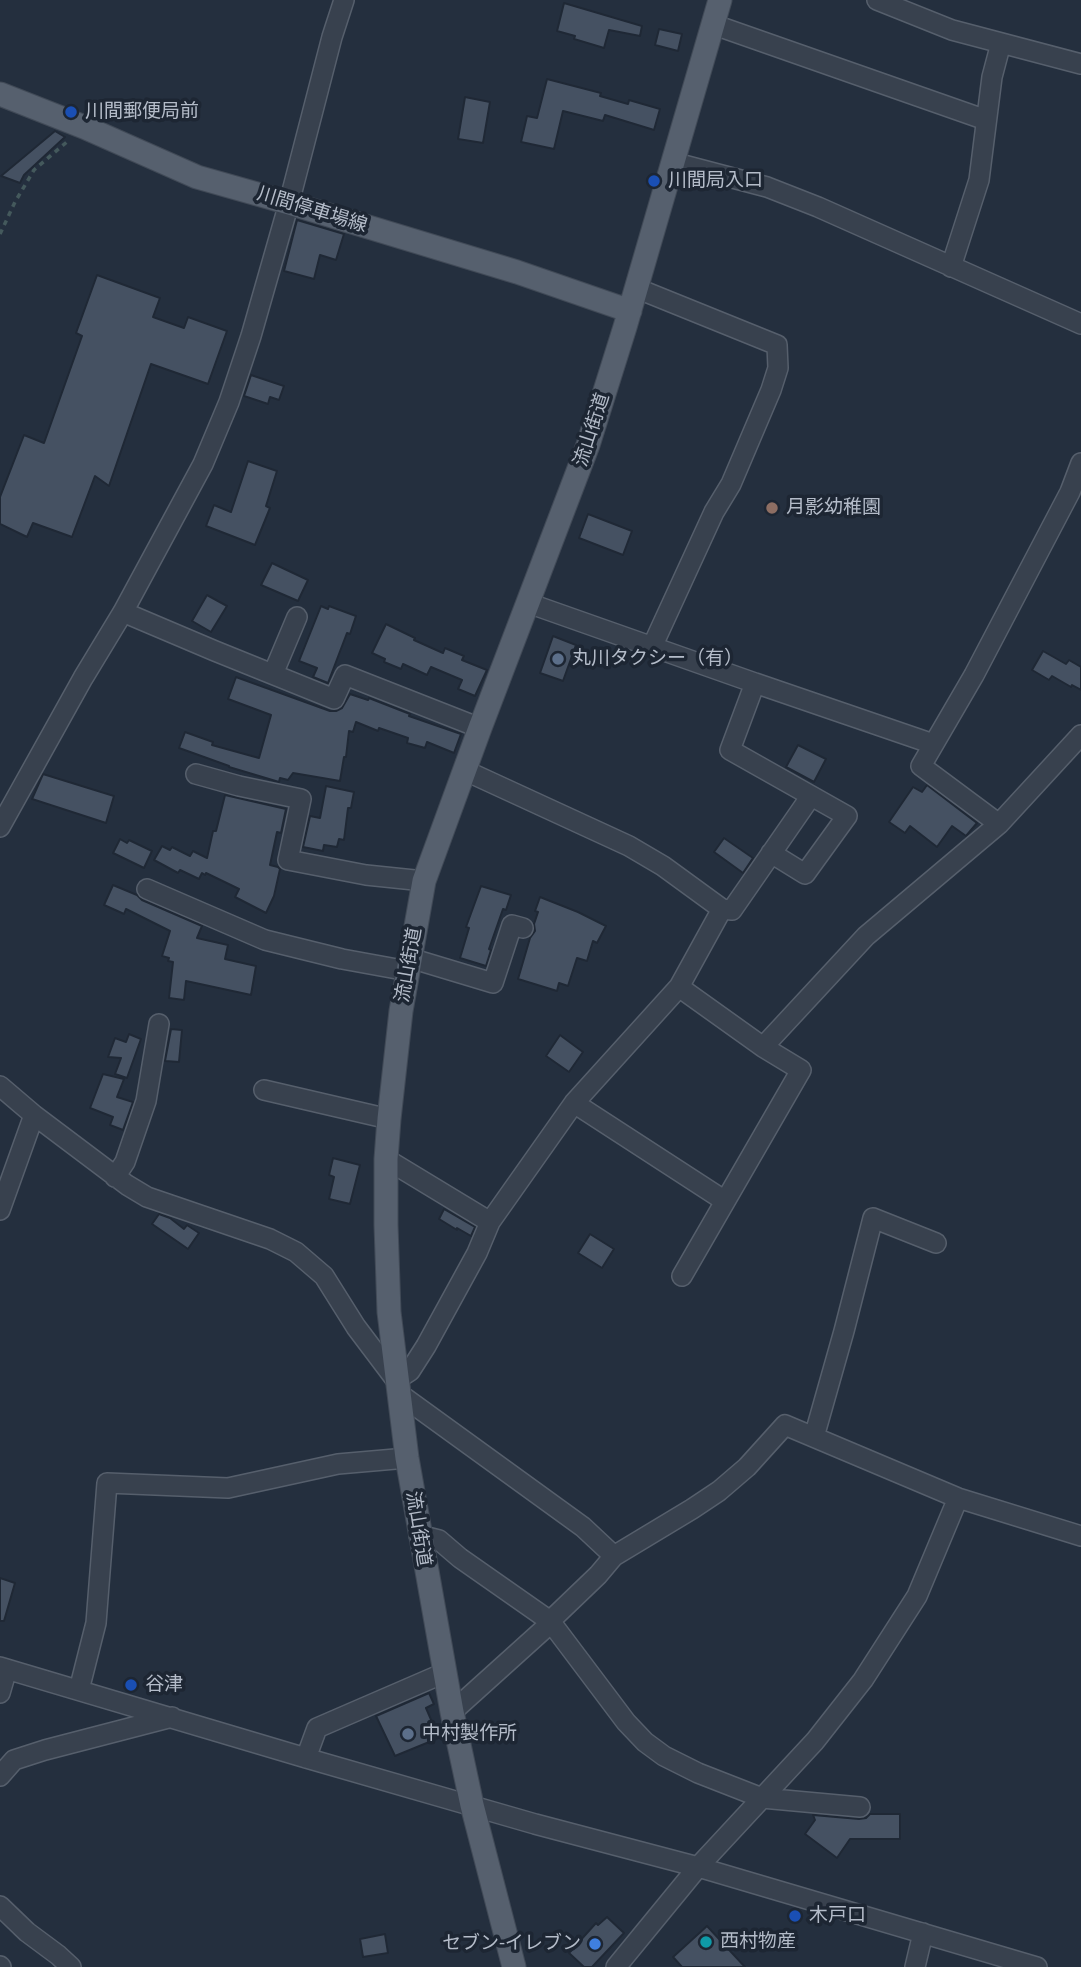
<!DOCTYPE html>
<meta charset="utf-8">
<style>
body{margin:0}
canvas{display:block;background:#242f3e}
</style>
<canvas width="1081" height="1967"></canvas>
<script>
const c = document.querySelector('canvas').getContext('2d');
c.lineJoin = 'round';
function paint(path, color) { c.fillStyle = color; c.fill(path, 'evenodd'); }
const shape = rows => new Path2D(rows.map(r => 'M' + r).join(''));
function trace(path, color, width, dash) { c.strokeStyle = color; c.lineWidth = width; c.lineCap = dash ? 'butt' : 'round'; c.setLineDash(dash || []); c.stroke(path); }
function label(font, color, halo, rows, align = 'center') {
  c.font = font + ' "Open Sans","Noto Sans JP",sans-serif'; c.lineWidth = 7; c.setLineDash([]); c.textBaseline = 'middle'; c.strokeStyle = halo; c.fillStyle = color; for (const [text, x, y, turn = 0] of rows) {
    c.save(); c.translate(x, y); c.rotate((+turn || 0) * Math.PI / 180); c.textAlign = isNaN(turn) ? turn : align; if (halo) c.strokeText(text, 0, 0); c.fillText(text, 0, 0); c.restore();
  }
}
const building = shape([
 [564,3,642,26,640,36,609,30,604,48,574,39,575,36,557,31,564,3],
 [659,29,682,34,678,51,655,45,659,29],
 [547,79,601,93,600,96,628,104,629,100,660,109,654,130,605,115,603,121,563,111,554,149,521,142,527,116,537,118,547,79],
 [465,97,490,102,483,143,458,139,465,97],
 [55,131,65,137,24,175,20,183,1,176,55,131],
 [297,220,344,234,336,260,320,255,314,279,284,271,297,220],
 [97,275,160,298,153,317,184,328,188,317,227,331,208,384,151,364,109,486,95,476,72,537,33,523,27,537,0,524,0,497,24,435,44,443,82,336,76,333,97,275],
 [251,375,284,386,279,400,270,397,268,404,244,396,251,375],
 [248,461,277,471,266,506,270,508,255,545,206,526,214,505,231,512,248,461],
 [588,514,632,531,623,555,579,538,588,514],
 [272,563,308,580,298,601,261,585,272,563],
 [207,595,227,606,211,632,192,621,207,595],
 [321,606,328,609,329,606,356,616,350,634,347,633,328,683,313,677,317,668,299,661,321,606],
 [386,624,415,638,414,640,443,653,445,648,464,656,462,660,487,670,475,696,458,689,462,680,431,667,427,675,403,664,401,669,384,662,385,659,372,653,386,624],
 [553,636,576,645,563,681,540,673,553,636],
 [1043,651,1066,664,1069,660,1081,667,1081,690,1072,685,1071,687,1052,676,1049,680,1032,670,1043,651],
 [236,677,330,711,336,711,342,708,350,694,368,700,369,698,410,714,409,716,461,734,454,753,427,742,425,748,407,743,408,738,379,728,378,731,356,722,353,732,349,731,346,757,344,757,340,781,293,773,288,780,280,778,279,782,229,767,229,766,179,748,185,732,213,742,212,745,259,758,271,715,228,699,236,677],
 [798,745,826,759,814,782,786,767,798,745],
 [43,774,114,796,106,823,32,799,43,774],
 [927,785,977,823,966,836,952,826,937,847,910,826,905,833,889,822,913,787,922,792,927,785],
 [326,786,354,792,351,808,348,808,344,840,339,839,337,847,324,845,323,851,303,847,310,816,320,818,326,786],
 [225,795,286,809,281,833,277,832,270,865,278,867,280,869,274,896,266,913,235,897,239,889,206,873,205,875,202,873,199,879,180,870,178,873,154,860,162,846,170,850,172,847,190,856,193,851,207,858,213,831,216,831,225,795],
 [724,838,753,858,743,873,714,852,724,838],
 [120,839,127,843,129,840,152,851,144,868,113,853,120,839],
 [113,885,137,895,142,900,202,926,197,938,228,945,225,959,256,966,251,995,186,981,184,1000,169,998,173,962,168,961,169,958,162,956,170,931,126,909,124,914,104,905,113,885],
 [481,886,511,895,506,910,503,909,489,949,491,950,486,966,460,958,469,928,466,927,481,886],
 [540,897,578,912,606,926,597,943,593,941,587,961,577,958,568,986,559,983,557,991,518,979,530,938,535,931,534,924,538,912,535,911,540,897],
 [171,1029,182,1030,179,1062,165,1061,171,1029],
 [129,1034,141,1039,127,1078,115,1074,121,1058,108,1057,115,1038,126,1042,129,1034],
 [560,1035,583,1052,569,1072,546,1056,560,1035],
 [103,1074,124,1079,117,1097,133,1102,123,1130,110,1125,113,1117,90,1108,103,1074],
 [333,1158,360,1165,350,1204,329,1199,334,1177,329,1175,333,1158],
 [444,1209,475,1227,471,1236,457,1228,457,1230,439,1219,444,1209],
 [159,1214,170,1218,184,1229,187,1225,199,1233,188,1249,152,1224,159,1214],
 [590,1234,614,1249,602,1268,578,1253,590,1234],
 [0,1578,15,1583,4,1621,0,1621,0,1578],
 [429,1693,434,1704,426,1708,439,1738,395,1756,376,1716,429,1693],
 [870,1814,900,1814,900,1839,850,1839,837,1858,805,1834,815,1820,813,1815,859,1819,866,1818,870,1814],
 [607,1917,624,1933,592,1967,584,1967,569,1953,596,1923,598,1925,607,1917],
 [707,1926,745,1967,682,1967,673,1957,707,1926],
 [385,1934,388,1953,363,1957,360,1939,385,1934]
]);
const path = shape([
 [0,234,15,202,34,170,68,141]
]);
const minor = shape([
 [877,0,952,30,1081,64],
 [712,24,986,120],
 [672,162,767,187,818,207,1081,324],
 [951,267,979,180,992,77,1001,43],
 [636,288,777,345,778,368,771,390,731,484,714,512,652,647],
 [528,603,755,683,730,750,847,816,805,874,771,853],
 [123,612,215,651,334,699,345,675,480,728],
 [273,674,297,617],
 [755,683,933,744],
 [196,774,239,786,301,799,288,860,366,875,424,881],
 [999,824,921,766,974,675,1070,492,1081,463],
 [0,827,83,678,123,612,203,464,229,402,251,336,289,203,332,37,344,0],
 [147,889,265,940,342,959,408,971],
 [722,909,732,910,811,796],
 [410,958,493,983,512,925,523,928],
 [679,987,763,1047,866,936,999,824,1081,735],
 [0,1086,34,1115,127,1185,147,1197,270,1239,296,1252,324,1276,356,1327,396,1380,410,1371,426,1346,477,1253,490,1222],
 [264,1090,389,1119],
 [574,1103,725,1201],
 [386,1159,490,1222,574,1103,679,987,722,909,663,866,629,846,464,770],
 [115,1177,125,1162,146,1101,159,1024],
 [0,1210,34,1115],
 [682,1276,801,1070,763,1047],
 [398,1393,583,1527,614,1556],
 [814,1437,844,1331,873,1218,936,1243],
 [419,1535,439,1540,460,1558,550,1621,626,1722,645,1742,664,1756,698,1773,762,1798,860,1807],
 [0,1667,306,1758,535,1824,698,1867,1037,1967],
 [79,1690,96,1623,107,1483,228,1488,338,1464,407,1458],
 [0,1693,7,1669],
 [452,1712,543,1630,550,1621,598,1575,614,1556,692,1509,719,1491,747,1467,785,1425,958,1498,1081,1536],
 [306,1758,317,1728,444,1673],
 [0,1776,14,1760,45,1750,172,1717],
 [0,1906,27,1932,58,1955,71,1967],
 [0,1966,1,1967],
 [616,1967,698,1867,815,1741,863,1680,917,1596,958,1498],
 [915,1967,923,1933]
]);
const major = shape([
 [0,94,84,127,197,177,289,203,517,272,630,311],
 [514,1967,472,1805,452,1712,407,1458,389,1312,386,1225,386,1159,389,1119,401,1011,424,881,480,728,588,445,625,327,720,0]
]);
const markers = [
 [71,112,7,"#1a4fb4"],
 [654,181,7,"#1a4fb4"],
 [772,508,7,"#8d6e63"],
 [558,659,7,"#5c6f8a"],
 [131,1685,7,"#1a4fb4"],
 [408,1734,7,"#5c6f8a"],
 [795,1916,7,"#1a4fb4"],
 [706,1942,7,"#0f9aa8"],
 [595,1944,7,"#3f7fe0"]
];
const poiNames = [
 ["川間郵便局前",85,112],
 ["川間局入口",668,181],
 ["月影幼稚園",786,508],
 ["丸川タクシー（有）",572,659],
 ["谷津",145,1685],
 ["中村製作所",422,1734],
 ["木戸口",809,1916],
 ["西村物産",720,1942],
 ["セブン-イレブン",581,1944,"right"]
];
const streetNames = [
 ["川間停車場線",312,210,17],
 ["流山街道",592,430,-72],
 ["流山街道",409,965,-80],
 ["流山街道",418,1529,81]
];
paint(building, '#455162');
trace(building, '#1f2835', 2);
trace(minor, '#565f6c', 22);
trace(major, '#414a57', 25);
trace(path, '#44595c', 3.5, [5, 5]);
trace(minor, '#38414e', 19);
trace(major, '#56606e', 23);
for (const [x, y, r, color] of markers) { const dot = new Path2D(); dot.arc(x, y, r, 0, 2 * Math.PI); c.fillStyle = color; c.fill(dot); trace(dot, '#1d2633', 2.5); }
label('19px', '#b4bcc9', '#1d2633', poiNames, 'left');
label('19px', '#b4bcc9', '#1d2633', streetNames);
</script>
